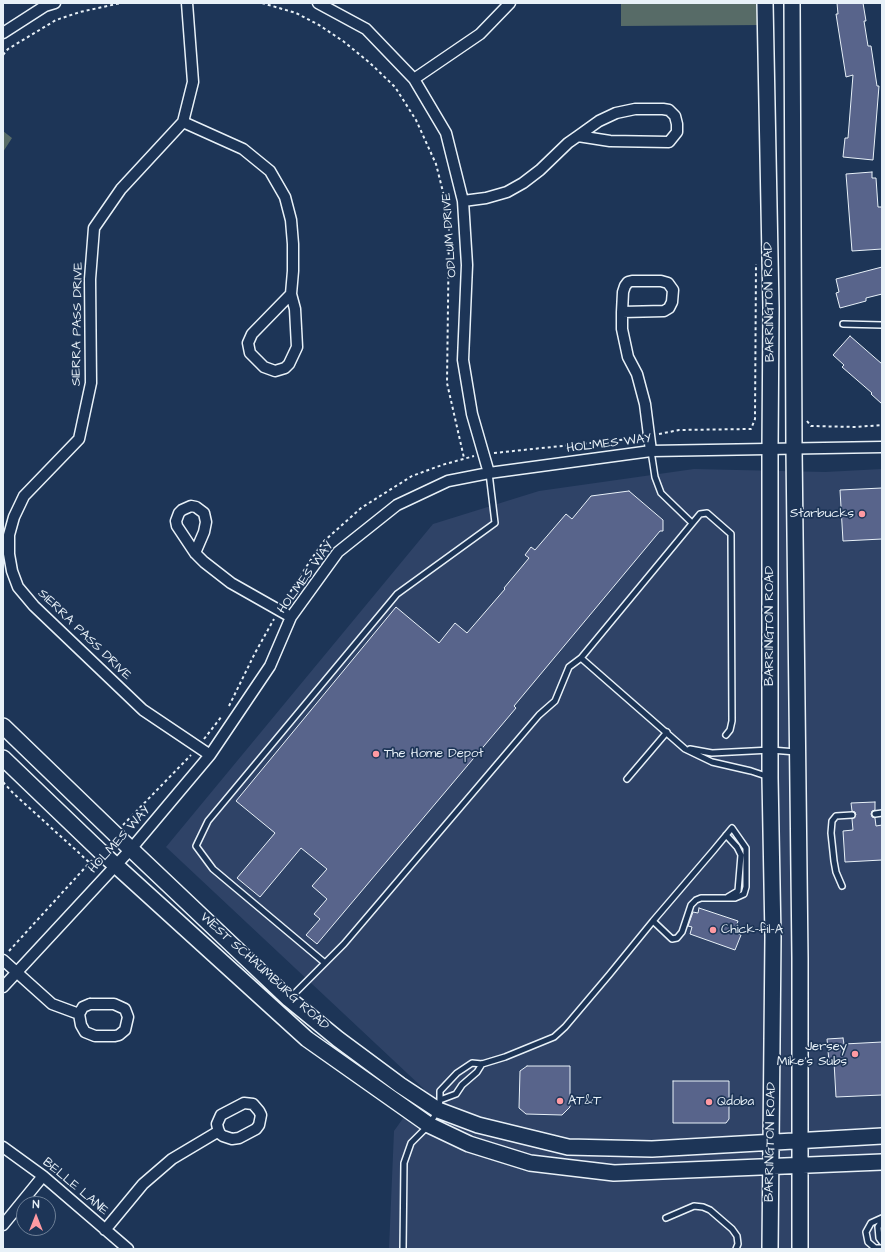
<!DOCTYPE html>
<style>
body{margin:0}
#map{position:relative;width:885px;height:1252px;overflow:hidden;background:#1d3557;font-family:"Architects Daughter",sans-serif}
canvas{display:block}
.frame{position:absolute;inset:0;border:4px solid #e8f1f8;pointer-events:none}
.north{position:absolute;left:16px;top:1196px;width:40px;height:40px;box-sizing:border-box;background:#1d3557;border:1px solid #6e8097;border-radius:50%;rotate:0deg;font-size:11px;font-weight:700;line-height:16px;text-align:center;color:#e8f1f8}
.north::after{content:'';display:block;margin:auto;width:14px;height:18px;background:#ff9aa2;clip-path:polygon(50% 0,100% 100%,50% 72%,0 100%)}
</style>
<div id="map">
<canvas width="885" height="1252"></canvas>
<div class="frame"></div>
<div class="north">N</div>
</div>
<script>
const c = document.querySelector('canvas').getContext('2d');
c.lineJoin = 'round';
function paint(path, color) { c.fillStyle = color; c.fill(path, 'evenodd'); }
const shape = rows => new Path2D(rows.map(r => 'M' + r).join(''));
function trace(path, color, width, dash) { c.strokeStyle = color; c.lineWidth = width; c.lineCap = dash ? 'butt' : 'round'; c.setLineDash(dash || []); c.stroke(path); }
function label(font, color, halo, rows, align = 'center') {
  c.font = font + ' "Architects Daughter",sans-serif'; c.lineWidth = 3.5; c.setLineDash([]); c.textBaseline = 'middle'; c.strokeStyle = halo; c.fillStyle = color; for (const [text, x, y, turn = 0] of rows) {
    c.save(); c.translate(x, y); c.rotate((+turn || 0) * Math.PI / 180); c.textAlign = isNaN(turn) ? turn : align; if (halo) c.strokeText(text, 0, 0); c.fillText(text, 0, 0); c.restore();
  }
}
const built = shape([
 [694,469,825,472,882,469,882,1249,389,1249,394,1131,424,1089,166,847,433,524,539,491]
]);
const green = shape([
 [621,3,763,3,763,25,621,26],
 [3,131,12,138,3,152]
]);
const building = shape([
 [837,3,863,3,866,21,864,21,868,46,871,46,877,86,879,86,873,160,843,157,845,138,848,138,853,75,846,77,836,14,838,14,837,3],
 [872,172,872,178,876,178,878,207,882,207,882,249,852,251,846,174,872,172],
 [882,267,882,294,866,298,866,301,840,308,836,293,839,292,836,279,882,267],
 [850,336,882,364,882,404,871,394,872,393,842,367,844,365,833,355,850,336],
 [882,488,882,539,843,541,840,490,882,488],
 [629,491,663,520,663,531,660,531,514,706,516,708,317,944,306,935,320,919,314,914,327,899,312,886,327,869,301,848,260,897,237,878,275,833,236,801,396,607,439,643,455,623,467,633,505,589,504,588,529,558,525,555,531,547,535,550,566,514,572,519,591,496,629,491],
 [875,802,875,810,872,811,871,814,872,817,875,818,876,826,882,825,882,860,845,862,843,831,853,830,852,819,856,815,855,812,852,811,851,803,875,802],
 [699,908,738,921,734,932,741,935,735,950,690,934,692,927,688,926,693,912,698,913,699,908],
 [843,1038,844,1044,882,1042,882,1095,836,1097,834,1062,829,1062,827,1039,843,1038],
 [527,1066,570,1066,570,1107,562,1115,526,1114,519,1108,520,1071,527,1066],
 [673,1081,729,1081,729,1119,726,1123,673,1123,673,1081]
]);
const path = shape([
 [262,3,296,13,319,25,343,41,370,63,395,87,416,120,436,164,444,196,449,226,447,383,464,458],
 [3,55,8,49,56,20,80,12,121,3],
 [807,421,811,426,856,427,882,425],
 [659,434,679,430,751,429,755,419,756,264],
 [494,453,639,438],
 [284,602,310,561,324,541,361,508,412,476,442,465,474,456],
 [229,706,255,653,274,619],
 [204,739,222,716],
 [3,782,13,793,90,863],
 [123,825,191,755],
 [9,951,92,860]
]);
const service = shape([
 [843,324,882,325],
 [651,451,655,477,661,493,692,523],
 [581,658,685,749,712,762,751,771,769,777],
 [690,749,712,753,771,750,796,752],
 [627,779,667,732],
 [875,814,882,813],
 [726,835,737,847,741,855,738,891,728,897],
 [842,886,836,872,834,861,831,833,832,821,836,816,852,815],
 [325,963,213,869,196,846,208,821,397,594,495,523,489,473],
 [290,998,344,944,539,715,555,701,569,667,581,658,700,514,707,513,731,534,732,721,730,730,726,735],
 [440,1100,456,1094,462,1085,477,1072,482,1064],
 [666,1218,694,1206,703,1207,710,1210,732,1229,737,1236,738,1244,736,1249],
 [882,1218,871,1223,866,1232,868,1242,875,1248,882,1248],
 [882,1221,878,1227,879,1238,882,1242],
 [403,1249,404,1163,411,1143,429,1125,438,1110,440,1100,440,1091,457,1073,472,1063,482,1064,505,1057,554,1037,565,1027,609,975,653,921,713,851,732,828,746,848,746,887,744,894,735,898,701,898,696,900,691,905,682,932,677,938,672,939,653,921]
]);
const minor = shape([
 [187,3,193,82,183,122,121,189,94,228,90,279,91,383,79,439,24,496,14,517,9,535,9,554,12,571,18,587,34,606,143,710,210,755],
 [318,3,366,29,414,79,446,133,463,201,467,265,463,360,472,414,489,473],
 [3,33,45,6,55,3],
 [414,79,480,34,510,3],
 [183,122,243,149,270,171,285,197,291,220,293,244,293,271,291,294,295,309,297,347,289,364,285,368,275,371,264,367,250,353,248,343,252,334,291,294],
 [463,201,486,198,507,192,523,183,540,170,568,143,578,136,599,121,616,113,635,109,663,109,669,110,675,116,677,124,677,132,669,142,610,141,578,136],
 [622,312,664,311,669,308,672,302,673,290,668,283,661,281,632,281,628,282,625,286,623,292,622,312,622,329,628,357,637,374,645,404,651,451],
 [195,553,204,532,206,522,204,513,196,507,191,506,182,510,179,513,176,521,177,526,195,553,204,562,231,583,291,617],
 [3,960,52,1004,79,1014],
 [3,987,131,849,210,755,270,666,291,617,338,552,397,505,448,481,489,473,651,451,882,447],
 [90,1004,114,1004,125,1009,128,1017,125,1030,119,1035,115,1036,95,1036,85,1032,81,1025,79,1014,83,1007,90,1004],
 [244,1103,253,1104,259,1111,261,1115,259,1125,256,1129,239,1138,232,1139,223,1136,219,1133,217,1124,221,1115,244,1103],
 [3,1147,43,1176,128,1249],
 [3,1225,43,1176],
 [105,1230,143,1184,172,1159,219,1131]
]);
const secondary = shape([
 [765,3,771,308,770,449,770,778,773,937,770,1249],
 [792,3,794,449,800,958,800,1249],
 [3,726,115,834,289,999,338,1039,400,1085,438,1110,478,1125,568,1147,652,1149,882,1136],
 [3,758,100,851,307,1039,429,1125,469,1144,530,1163,614,1173,882,1162]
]);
const markers = [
 [862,514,4,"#ff9aa2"],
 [376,754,4,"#ff9aa2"],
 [713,930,4,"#ff9aa2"],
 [855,1054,4,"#ff9aa2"],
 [560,1101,4,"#ff9aa2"],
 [709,1102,4,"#ff9aa2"]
];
const streetNames = [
 ["ODLUM DRIVE",450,235,-94],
 ["BARRINGTON ROAD",770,302,-91],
 ["SIERRA PASS DRIVE",78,324,-89],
 ["HOLMES WAY",609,444,-7],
 ["HOLMES WAY",306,578,-54],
 ["BARRINGTON ROAD",770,626,-90],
 ["SIERRA PASS DRIVE",84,635,44],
 ["HOLMES WAY",120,840,-48],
 ["WEST SCHAUMBURG ROAD",264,972,42],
 ["BARRINGTON ROAD",771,1142,-89],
 ["BELLE LANE",75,1187,40]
];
const poiNames = [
 ["Starbucks",854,514,"right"],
 ["The Home Depot",384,754],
 ["Chick-fil-A",721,930],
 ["Jersey",847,1047,"right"],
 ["Mike's Subs",847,1062,"right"],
 ["AT&T",568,1101],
 ["Qdoba",717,1102]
];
paint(built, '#2f4367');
paint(green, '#576b67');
paint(building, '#58648b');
trace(building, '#e8f1f8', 1);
trace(service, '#e8f1f8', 8);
trace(minor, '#e8f1f8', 13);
trace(secondary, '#e8f1f8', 18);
trace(path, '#e8f1f8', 2, [3, 3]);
trace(service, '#1d3557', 5);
trace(minor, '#1d3557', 10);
trace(secondary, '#1d3557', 15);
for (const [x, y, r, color] of markers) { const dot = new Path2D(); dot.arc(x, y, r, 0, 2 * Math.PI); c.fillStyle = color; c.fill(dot); trace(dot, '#1d3557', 1.5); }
label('13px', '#e8f1f8', '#1d3557', streetNames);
label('13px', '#e8f1f8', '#1d3557', poiNames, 'left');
</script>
